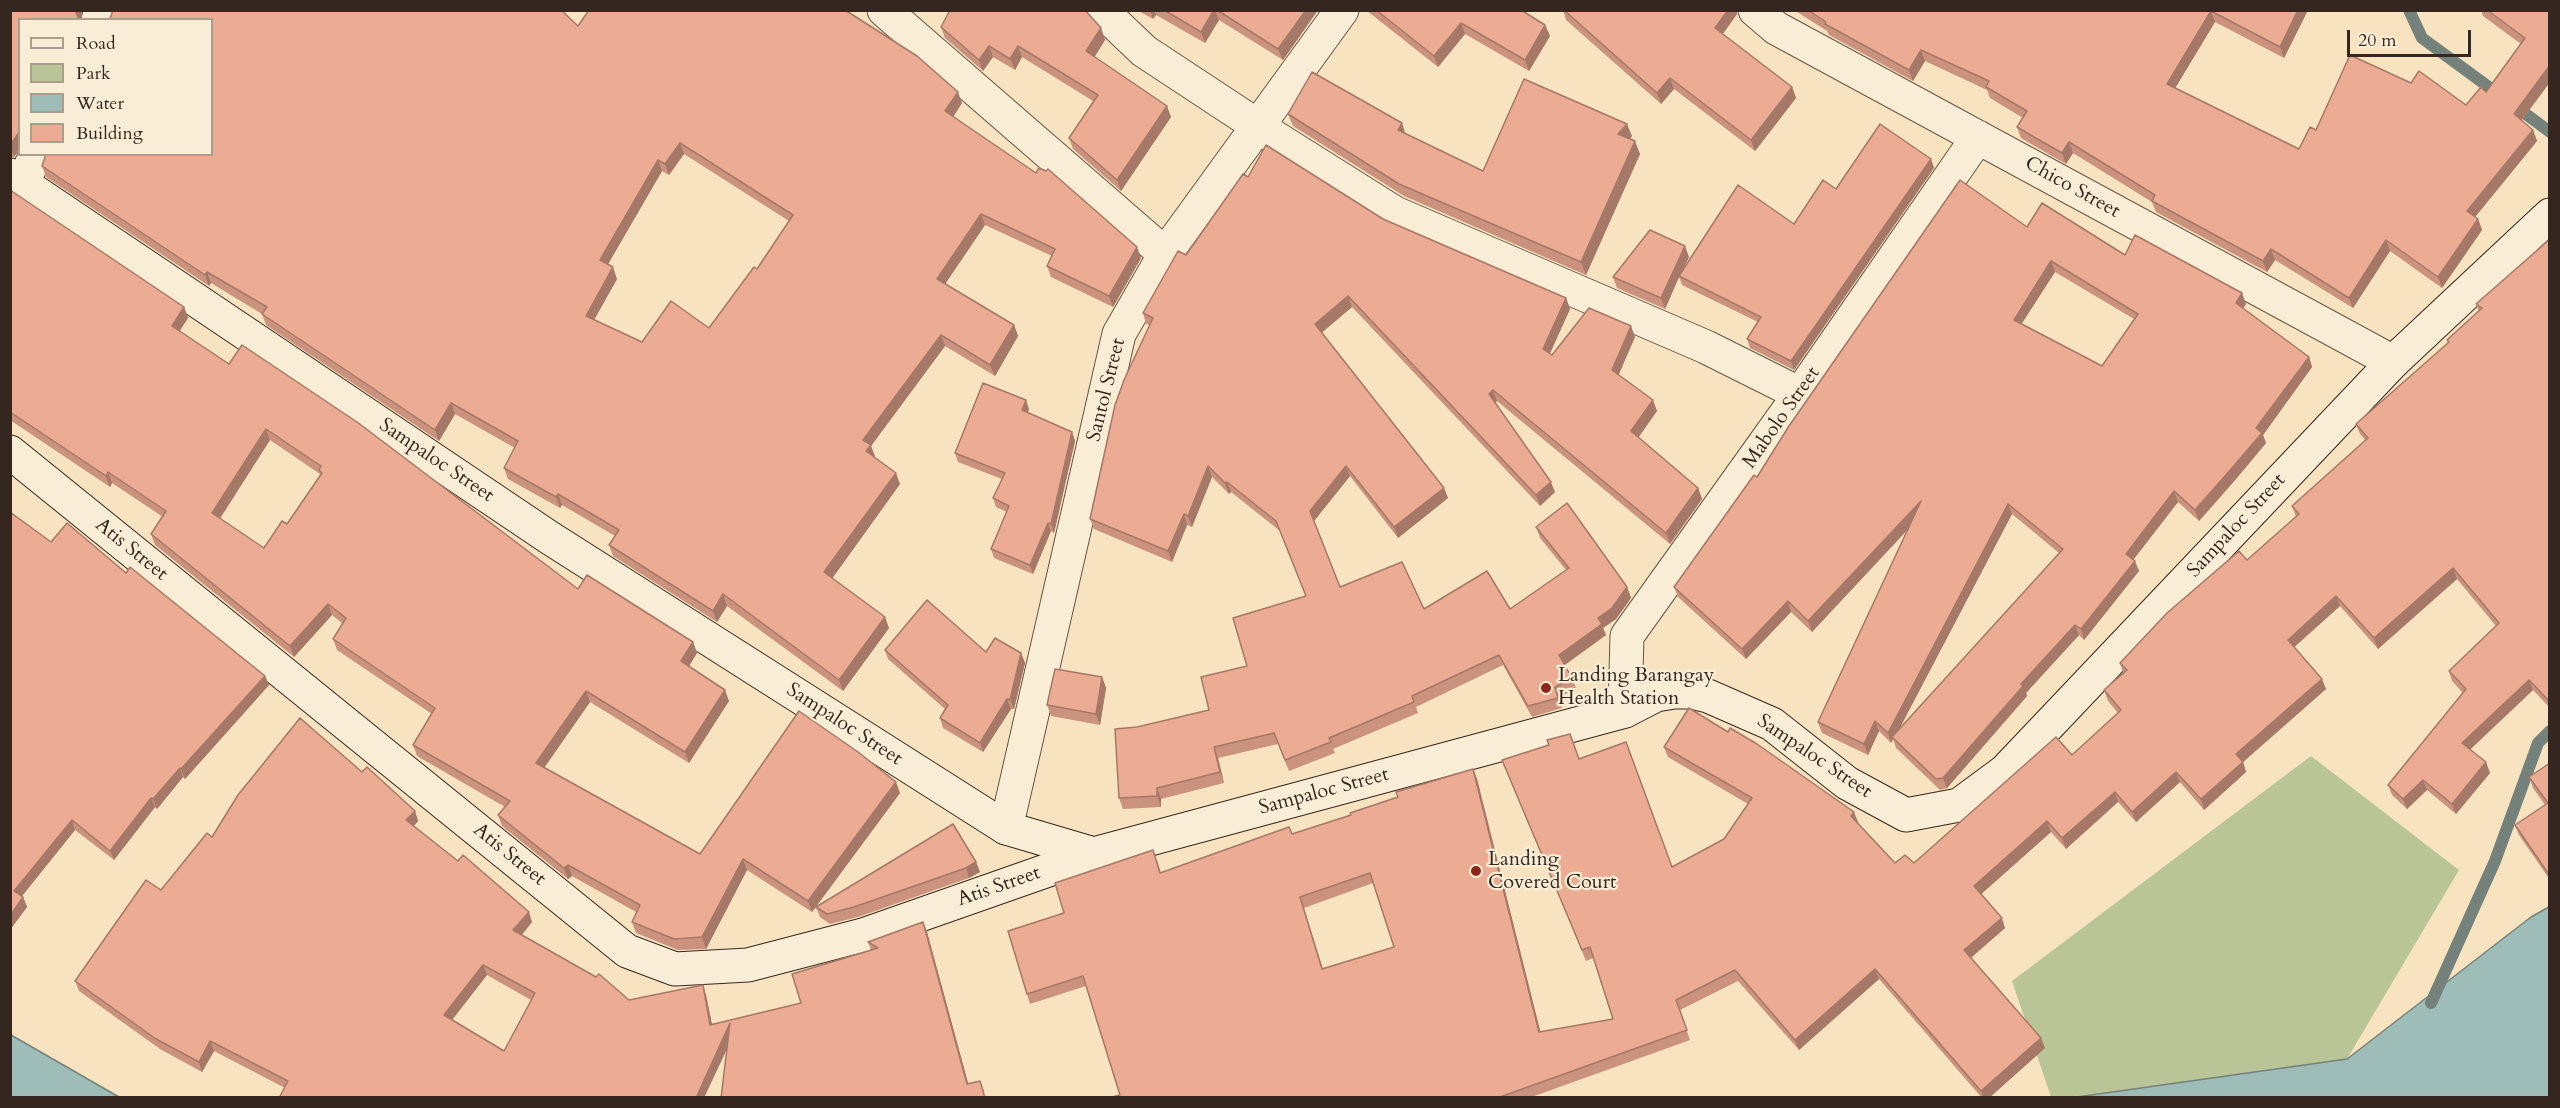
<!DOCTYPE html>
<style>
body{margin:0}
#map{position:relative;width:2560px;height:1108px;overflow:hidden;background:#f8e3c0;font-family:Cardo,serif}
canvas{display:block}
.frame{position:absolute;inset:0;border:12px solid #35271f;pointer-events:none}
.legend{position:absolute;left:18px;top:18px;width:195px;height:138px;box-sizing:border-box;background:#faedd6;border:2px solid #ab9e8d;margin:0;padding:8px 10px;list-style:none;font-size:18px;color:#35271f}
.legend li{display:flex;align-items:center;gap:12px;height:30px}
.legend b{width:30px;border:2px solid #ab9e8d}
.scale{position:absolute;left:2347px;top:30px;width:124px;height:27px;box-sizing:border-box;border:3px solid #35271f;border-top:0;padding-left:8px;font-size:18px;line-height:21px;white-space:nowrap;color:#35271f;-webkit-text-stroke:4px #faedd6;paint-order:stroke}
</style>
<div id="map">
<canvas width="2560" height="1108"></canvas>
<div class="frame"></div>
<ul class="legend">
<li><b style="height:8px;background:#faedd6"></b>Road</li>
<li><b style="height:16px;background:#b9c596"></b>Park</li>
<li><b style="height:16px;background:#9fbdb8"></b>Water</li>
<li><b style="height:16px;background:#ecab93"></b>Building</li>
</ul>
<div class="scale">20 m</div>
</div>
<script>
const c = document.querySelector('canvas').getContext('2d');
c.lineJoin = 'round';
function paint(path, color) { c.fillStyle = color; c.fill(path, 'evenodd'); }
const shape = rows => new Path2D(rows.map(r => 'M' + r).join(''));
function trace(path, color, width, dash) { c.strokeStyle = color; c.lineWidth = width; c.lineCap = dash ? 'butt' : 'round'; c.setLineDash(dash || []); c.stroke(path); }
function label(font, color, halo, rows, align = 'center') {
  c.font = font + ' Cardo,serif'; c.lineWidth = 4.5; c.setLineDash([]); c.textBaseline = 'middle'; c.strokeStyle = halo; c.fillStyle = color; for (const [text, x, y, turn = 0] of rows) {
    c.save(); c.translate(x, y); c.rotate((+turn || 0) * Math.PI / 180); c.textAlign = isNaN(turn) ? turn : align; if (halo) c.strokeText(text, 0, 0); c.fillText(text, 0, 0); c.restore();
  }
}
const green = shape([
 [2311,756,2459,870,2347,1059,2247,1097,2051,1097,2012,981]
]);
const water = shape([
 [2549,907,2549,1097,2077,1097,2347,1059,2531,917,2549,907],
 [11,1035,119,1097,11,1097,11,1035]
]);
const stream = shape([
 [2409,10,2422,38,2501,96],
 [2515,106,2550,132],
 [2431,1003,2495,861,2538,743,2550,731]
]);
const street = shape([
 [884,10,1165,254],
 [1101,10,1144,51,1276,138,1395,213,1706,347,1800,394],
 [1755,10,1776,28,2393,362],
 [98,20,102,10],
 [23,183,36,154],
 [1625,711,1627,636,1800,394,1978,137],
 [1006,828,1119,334,1165,254,1342,10]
]);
const secondary = shape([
 [10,175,550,538,1006,828,1094,854],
 [10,452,627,951,675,969,748,965,863,935,1094,854,1625,711,1656,695,1674,692,1691,692,1708,696,1772,724,1847,783,1906,815,1959,805,2005,771,2393,362,2550,215]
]);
const wall = shape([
 [10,10,20,20,20,148,14,157,10,157],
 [1137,10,1318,10,1283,60,1219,20,1205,43,1156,15,1153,19],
 [1366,10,1521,10,1545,25,1550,36,1529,71,1465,34,1438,67],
 [1563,10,1737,10,1737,14,1723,34,1792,87,1796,98,1755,151,1674,89,1661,104,1566,20],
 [1794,10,2308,10,2284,58,2215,22,2175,88,2299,149,2316,130,2411,83,2466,105,2486,92,2521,44,2483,16,2481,10,2550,10,2550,82,2522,120,2533,130,2537,141,2475,217,2478,219,2482,230,2442,288,2390,251,2353,308,2275,260,2267,272,2156,212,2152,202,2073,153,2066,164,2038,148,2021,138,2017,127,2023,118,1990,98,1987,90,1925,61,1913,81,1829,35,1827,31],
 [578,26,962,103,953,116,1141,258,1113,307,1051,277,1047,266,1052,256,985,225,945,284,1014,325,1018,336,995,376,945,346,871,446,874,457,900,484,832,578,889,628,843,691,727,606,717,622,613,556,609,545,615,536,562,505,560,508,508,479,504,468,515,448,455,414,439,441,266,325,262,314,211,283,209,286,46,177,42,166],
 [684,154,789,221,757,269,709,328,642,342,594,320,617,279,608,264,662,171,669,175],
 [941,27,1101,28,1105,40,1094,57,1171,117,1121,191,1073,149,1069,138,1093,101,1022,57,1015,70,993,57,983,71,945,38],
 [1288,114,1402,123,1405,134,1483,171,1632,136,1630,139,1640,154,1586,275,1404,196,1293,126],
 [1931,159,1934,168,1794,370,1750,348,1747,339,1758,322,1682,285,1679,277,1665,309,1617,288,1613,277,1689,257,1683,269,1794,224,1836,189],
 [1248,177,1383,219,1566,298,1570,309,1550,353,1552,355,1635,337,1618,375,1657,411,1638,438,1698,488,1702,499,1670,544,1497,401,1495,403,1555,492,1540,506,1352,307,1321,333,1444,488,1448,498,1398,538,1350,476,1314,521,1340,587,1424,609,1510,609,1566,570,1540,538,1536,527,1627,587,1631,598,1616,619,1603,628,1606,635,1565,665,1572,678,1576,688,1559,698,1562,708,1532,717,1503,665,1416,707,1418,713,1333,749,1335,753,1289,771,1278,744,1218,758,1224,783,1161,799,1161,807,1123,809,1119,798,1137,727,1209,710,1306,597,1280,531,1231,492,1229,494,1212,477,1192,527,1187,525,1172,562,1094,529,1090,519,1150,325,1146,324,1143,313,1186,255],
 [10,190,184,307,188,318,179,331,229,364,578,589,693,642,697,653,688,666,729,701,689,763,590,702,544,767,700,854,900,793,812,912,747,870,706,949,678,950,636,933,632,922,636,912,572,876,568,879,502,826,498,815,505,807,417,756,413,745,432,714,337,650,333,639,343,624,332,615,294,657,155,545,151,534,163,517,112,483,110,487,10,420],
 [270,440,320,474,320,475,287,524,264,548,220,519],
 [2027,227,2125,255,2246,304,2243,308,2309,357,2312,367,2263,435,2266,443,2236,479,2199,521,2178,502,2133,560,2139,571,2084,640,2079,635,2026,693,2027,696,1947,788,1940,790,1896,748,1893,739,1891,743,1879,731,1868,755,1822,733,1818,722,1908,529,1812,632,1791,612,1746,659,1678,597,1674,587,1757,477],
 [2055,272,2134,319,2102,366,2021,324],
 [2012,514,2059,553,1897,733],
 [2550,239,2550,708,2533,690,2470,750,2490,773,2456,814,2427,790,2407,809,2392,795,2388,785,2463,693,2452,681,2449,671,2496,626,2457,579,2378,649,2340,606,2294,647,2326,689,2243,762,2246,772,2204,810,2180,782,2136,822,2118,802,2066,849,2051,832,1981,894,2005,928,1971,958,2045,1048,1989,1098,1982,1098,1879,979,1799,1050,1738,981,1680,1010,1690,1040,1529,1098,1108,1098,1120,1095,1086,986,1030,1004,1027,994,1064,913,1157,860,1161,873,1292,834,1351,815,1473,769,1477,779,1540,1032,1613,1019,1593,958,1586,961,1502,760,1549,746,1547,740,1579,759,1672,867,1724,839,1748,804,1668,757,1664,747,1858,822,1858,823,1895,863,1914,863,2072,755,2118,713,2108,701,2104,690,2123,673,2120,663,2247,560,2296,517,2292,506,2365,440,2360,434,2356,424,2448,343,2447,340,2479,312,2476,304],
 [1373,883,1394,947,1323,969,1304,908],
 [1029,409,1028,413,1072,432,1075,441,1054,533,1051,531,1033,574,994,558,991,549,1007,512,996,507,993,498,1002,479,958,462,955,453],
 [51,542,126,573,265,676,269,685,185,779,183,777,157,809,155,807,114,860,75,830,22,896,23,897,27,907,10,930],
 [885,650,1021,653,1025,663,1014,709,1011,709,983,752,943,728,940,718,945,709,888,659],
 [1102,677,1106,688,1100,725,1051,716,1047,705],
 [2550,763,2550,880,2519,835,2515,825,2545,805,2533,788,2529,777],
 [362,772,415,811,418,821,414,826,532,922,522,935,629,1000,706,995,712,1024,801,1003,871,950,868,942,923,922,927,932,968,1083,980,1081,984,1091,727,1049,285,1088,214,1051,202,1072,160,1049,79,991,75,981,212,837],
 [487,975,531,1000,504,1051,452,1020],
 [976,862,980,872,969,878,858,917,830,924,820,917,816,907]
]);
const shadedWall = shape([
 [76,10,83,10,81,20,78,20,76,12],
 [1150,10,1154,10,1156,15,1153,19],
 [1214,10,1215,10,1219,20,1205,43,1201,32],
 [1306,10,1318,10,1283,60,1278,49],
 [1728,10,1737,10,1737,14,1719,39,1715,28],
 [2298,10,2308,10,2284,58,2280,47],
 [2211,11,2215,22,2171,95,2167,84],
 [1461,23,1465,34,1438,67,1434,56],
 [1545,25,1550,36,1529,71,1525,60],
 [1101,28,1105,40,1091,63,1086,51],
 [989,46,993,57,983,71,979,60],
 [1018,46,1022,57,1015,70,1010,59],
 [1921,50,1925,61,1913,81,1909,70],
 [2550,65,2550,82,2518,125,2514,114],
 [1670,78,1674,89,1661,104,1657,93],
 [1792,87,1796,98,1755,151,1751,140],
 [958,92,962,103,950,122,945,111],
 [1167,106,1171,117,1121,191,1117,180],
 [1402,123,1406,136,1398,130],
 [1627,124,1632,136,1623,146,1618,134],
 [2533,130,2537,141,2471,222,2467,211],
 [20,131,20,148,14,157,10,145],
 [1635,141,1640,154,1586,275,1581,262],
 [2069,142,2073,153,2066,164,2062,153],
 [680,143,684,154,669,175,665,164],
 [1931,159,1934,168,1794,370,1791,361],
 [658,160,662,171,604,271,600,260],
 [981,214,985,225,941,290,937,279],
 [2478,219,2482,230,2442,288,2438,277],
 [2386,240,2390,251,2353,308,2349,298],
 [1685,246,1689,257,1680,276,1679,276,1679,277,1665,309,1661,298],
 [1137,247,1141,258,1113,307,1109,296],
 [2271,249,2275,260,2267,272,2263,261],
 [2051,261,2055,272,2017,331,2014,320],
 [613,267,617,279,590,327,586,316],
 [207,272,211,283,209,286,205,275],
 [2242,293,2246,304,2240,313,2236,303],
 [1348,296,1352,307,1319,335,1315,324],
 [1566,298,1570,309,1547,360,1543,349],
 [184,307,188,318,176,337,172,326],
 [1014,325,1018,336,995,376,990,365],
 [1631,326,1635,337,1616,381,1612,370],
 [941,335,945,346,871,446,875,456,870,462,863,440],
 [2309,357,2312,367,2263,435,2266,443,2236,479,2199,521,2195,510],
 [1493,390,1497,401,1493,405,1489,394],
 [1026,400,1029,409,1025,419,1022,410],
 [1653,400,1657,411,1635,442,1631,431],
 [451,403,455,414,439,441,435,430],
 [266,429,270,440,216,524,212,513],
 [1072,432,1075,441,1054,533,1051,524],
 [1208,466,1212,477,1192,527,1188,516],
 [1346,466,1350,476,1314,521,1310,511],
 [108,472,112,483,110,487,106,476],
 [896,473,900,484,829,583,824,572],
 [1227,482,1231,492,1229,494,1225,483],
 [1551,482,1555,492,1540,506,1536,495],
 [1444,488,1448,498,1398,538,1394,527],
 [1698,488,1702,499,1670,544,1666,533],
 [2174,491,2178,502,2130,564,2126,554],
 [558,494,562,505,560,508,556,497],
 [1921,501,1925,511,1812,632,1808,621],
 [2008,504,2012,514,1894,739,1892,737,1893,739,1891,743,1888,733],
 [1184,514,1187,525,1172,562,1168,551],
 [1048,523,1051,531,1033,574,1030,565],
 [2135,561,2139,571,2084,640,2081,629],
 [2453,568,2457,579,2378,649,2374,638],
 [1627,587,1631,598,1616,619,1603,628,1606,635,1563,666,1559,655,1598,618],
 [723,594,727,606,717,622,713,611],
 [2336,596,2340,606,2291,650,2288,640],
 [1788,601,1791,612,1746,659,1742,649],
 [328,604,332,615,294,657,290,646],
 [885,617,889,628,843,691,839,680],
 [2075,625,2079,635,2026,693,2027,696,1947,788,1943,778,2021,684],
 [693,642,697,653,685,673,681,661],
 [1021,653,1025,663,1014,709,1010,700],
 [265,676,269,685,185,779,181,769],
 [1102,677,1106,688,1100,725,1096,714],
 [2322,679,2326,689,2243,762,2246,772,2204,810,2201,799,2236,754],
 [2529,680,2533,690,2466,753,2462,743],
 [725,690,729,701,689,763,685,752],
 [586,691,590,702,540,774,536,763],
 [1007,699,1011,709,983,752,980,743],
 [1875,721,1879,731,1868,755,1864,744],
 [1214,747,1218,758,1224,783,1220,772],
 [2486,762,2490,773,2456,814,2452,804],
 [180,768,183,777,157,809,153,799],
 [1473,769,1477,779,1543,1042,1539,1032],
 [2176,772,2180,782,2136,822,2132,812],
 [2423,780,2427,790,2407,809,2403,799],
 [896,782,900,793,812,912,808,901],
 [1157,788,1161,799,1161,807,1157,796],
 [2115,792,2118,802,2066,849,2062,838],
 [151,798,155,807,114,860,110,851],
 [415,811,418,821,410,830,406,820],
 [1854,812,1858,822,1855,827,1851,816],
 [72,820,75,830,18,901,14,891],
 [2047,821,2051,832,1978,897,1974,886],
 [743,859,747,870,706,949,702,937],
 [976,862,980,872,969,878,966,868],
 [568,865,572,876,568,879,564,868],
 [23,897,27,907,10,930,10,916],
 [529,912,532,922,517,940,513,930],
 [2002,918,2005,928,1968,960,1964,950],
 [923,922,927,932,971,1094,967,1084],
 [483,965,487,975,448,1025,444,1015],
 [1875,969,1879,979,1799,1050,1795,1040],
 [703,985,706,995,714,1035,710,1025],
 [730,1023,734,1034,704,1098,696,1098],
 [2041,1038,2045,1048,1989,1098,1984,1098,1981,1091],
 [210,1041,214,1051,202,1072,199,1062]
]);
const building = shape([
 [10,10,76,10,76,12,79,20,20,20,20,131,10,145,10,10],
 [113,10,561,10,578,26,589,10,845,10,917,56,958,92,945,111,1036,173,1039,168,1046,171,1048,169,1137,247,1109,296,1047,266,1055,249,981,214,937,279,1014,325,990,365,941,335,863,440,871,445,866,451,896,473,824,572,885,617,839,680,723,594,713,611,609,545,619,530,558,494,556,497,504,468,518,441,451,403,435,430,262,314,267,307,207,272,205,275,42,166,46,154,212,154,212,20,109,20,111,16,113,10],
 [680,143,793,215,757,269,754,267,709,328,671,301,642,342,586,316,613,267,600,260,658,160,665,164,680,143],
 [950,10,1085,10,1101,28,1086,51,1167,106,1117,180,1069,138,1098,95,1018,46,1010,59,989,46,979,60,941,27,950,10],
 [1164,10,1214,10,1201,32,1164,10],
 [1217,10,1306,10,1278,49,1217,10],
 [1376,10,1521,10,1545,25,1525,60,1461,23,1434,56,1376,10],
 [1564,10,1728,10,1715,28,1792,87,1751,140,1670,78,1657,93,1564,10],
 [1808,10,2298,10,2280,47,2211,11,2167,84,2299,149,2310,127,2316,130,2350,55,2411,83,2419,71,2466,105,2481,87,2486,92,2525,38,2487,10,2550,10,2550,65,2514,114,2533,130,2467,211,2478,219,2438,277,2386,240,2349,298,2271,249,2263,261,2152,201,2155,195,2069,142,2062,153,2034,137,2017,127,2027,111,1986,87,1989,81,1921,50,1909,70,1825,24,1826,22,1808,10],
 [1312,72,1402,123,1398,130,1483,171,1524,79,1627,124,1618,134,1635,141,1581,262,1399,184,1288,114,1312,72],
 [1880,124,1931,159,1791,361,1747,339,1761,317,1679,276,1738,185,1794,224,1823,180,1836,189,1880,124],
 [1266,145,1383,219,1566,298,1543,349,1552,355,1589,308,1631,326,1612,370,1653,400,1631,431,1698,488,1666,533,1493,390,1489,394,1551,482,1536,495,1348,296,1315,324,1444,488,1394,527,1346,466,1310,511,1340,587,1402,562,1424,609,1487,571,1510,609,1569,568,1536,527,1567,503,1627,587,1612,608,1598,618,1602,624,1559,655,1572,678,1555,687,1558,698,1528,706,1499,655,1412,696,1414,702,1329,738,1331,742,1285,760,1274,733,1214,747,1220,772,1157,788,1157,796,1119,798,1115,729,1137,727,1209,710,1201,677,1247,666,1233,618,1306,596,1276,521,1227,482,1225,483,1208,466,1188,516,1184,514,1168,551,1090,519,1115,405,1124,380,1153,318,1143,313,1178,251,1186,255,1243,174,1248,177,1266,145],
 [1960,180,2027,227,2042,203,2125,255,2135,235,2242,293,2236,303,2309,357,2256,428,2262,433,2232,468,2195,510,2174,491,2126,554,2135,561,2081,629,2075,625,2021,684,2023,686,1943,778,1936,779,1892,737,2063,549,2008,504,1888,733,1875,721,1864,744,1818,722,1921,501,1808,621,1788,601,1742,649,1674,587,1754,475,1757,477,1789,426,1960,180],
 [2051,261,2138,314,2102,366,2014,320,2051,261],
 [10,190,184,307,172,326,229,364,242,345,357,422,578,589,587,575,693,642,681,661,725,690,685,752,586,691,536,763,700,854,799,711,858,752,896,782,808,901,743,859,702,937,674,939,632,922,640,905,568,865,564,868,498,815,510,801,413,745,435,708,333,639,346,618,328,604,290,646,151,534,166,511,108,472,106,476,10,412,10,190],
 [266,429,321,466,319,470,322,473,287,524,282,521,264,548,212,513,266,429],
 [1650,230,1685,246,1661,298,1613,277,1650,230],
 [2550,239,2550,702,2529,680,2462,743,2486,762,2452,804,2423,780,2403,799,2388,785,2466,689,2449,671,2499,623,2453,568,2374,638,2336,596,2288,640,2322,679,2236,754,2243,762,2201,799,2176,772,2132,812,2115,792,2062,838,2047,821,1974,886,2002,918,1964,950,2041,1038,1981,1091,1875,969,1795,1040,1735,970,1676,1000,1687,1030,1497,1098,1108,1098,1120,1095,1083,976,1027,994,1008,931,1064,913,1055,883,1153,850,1160,873,1289,827,1292,834,1351,815,1350,813,1398,797,1396,792,1473,769,1539,1032,1613,1019,1590,947,1582,950,1502,760,1549,745,1547,740,1570,734,1579,759,1626,742,1672,867,1724,839,1752,798,1664,747,1689,708,1728,732,1730,728,1757,744,1854,812,1851,816,1895,863,1905,855,1914,863,2056,737,2072,755,2121,710,2104,690,2127,670,2120,663,2167,613,2239,551,2247,560,2299,514,2292,506,2368,438,2356,424,2449,342,2447,340,2482,308,2476,304,2550,239],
 [1370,873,1394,947,1322,969,1300,897,1370,873],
 [983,383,1026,400,1022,410,1072,432,1051,524,1048,523,1030,565,991,549,1009,506,993,498,1005,473,955,453,983,383],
 [10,512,51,542,67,523,126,573,130,567,265,676,181,769,180,768,153,799,151,798,110,851,72,820,14,891,23,897,10,916,10,512],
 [927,600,986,652,995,638,1021,653,1010,700,1007,699,980,743,940,718,948,705,885,650,927,600],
 [1055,669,1102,677,1096,714,1047,705,1055,669],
 [300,718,362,772,367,767,415,811,406,820,458,861,463,855,529,912,513,930,596,977,599,974,629,1000,703,985,710,1025,801,1003,792,974,878,948,868,942,923,922,967,1084,980,1081,985,1098,721,1098,730,1023,696,1098,279,1098,288,1081,210,1041,199,1062,156,1039,75,981,146,880,161,890,207,833,212,837,238,795,300,718],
 [483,965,535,993,504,1051,444,1015,483,965],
 [2550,763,2550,876,2515,825,2548,803,2529,777,2550,763],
 [953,824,976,862,966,868,854,907,827,914,816,907,953,824]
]);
const markers = [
 [1546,688,6,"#8f2418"],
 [1476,871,6,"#8f2418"]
];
const streetNames = [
 ["Chico Street",2072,188,29],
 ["Santol Street",1107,390,-76],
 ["Mabolo Street",1782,418,-55],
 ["Sampaloc Street",436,461,34],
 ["Sampaloc Street",2237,526,-47],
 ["Atis Street",131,550,39],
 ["Sampaloc Street",844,725,33],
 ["Sampaloc Street",1814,757,34],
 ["Sampaloc Street",1324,792,-15],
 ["Atis Street",509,855,39],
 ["Atis Street",999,887,-19]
];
const poiNames = [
 ["Landing Barangay",1558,676],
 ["Health Station",1558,699],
 ["Landing",1488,860],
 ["Covered Court",1488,883]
];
paint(green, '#b9c596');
paint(water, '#9fbdb8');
trace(water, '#75817b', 1.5);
trace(stream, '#75817b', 12);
trace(street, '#665647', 35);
trace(secondary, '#35271f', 35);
trace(street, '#faedd6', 33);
trace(secondary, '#faedd6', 33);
paint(wall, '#cb937e');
paint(shadedWall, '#a57867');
paint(building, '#ecab93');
trace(building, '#a57867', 1.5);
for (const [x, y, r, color] of markers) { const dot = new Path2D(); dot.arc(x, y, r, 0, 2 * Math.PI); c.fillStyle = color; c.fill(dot); trace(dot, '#faedd6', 2); }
label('20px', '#35271f', '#faedd6', streetNames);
label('20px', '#35271f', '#faedd6', poiNames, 'left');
</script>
